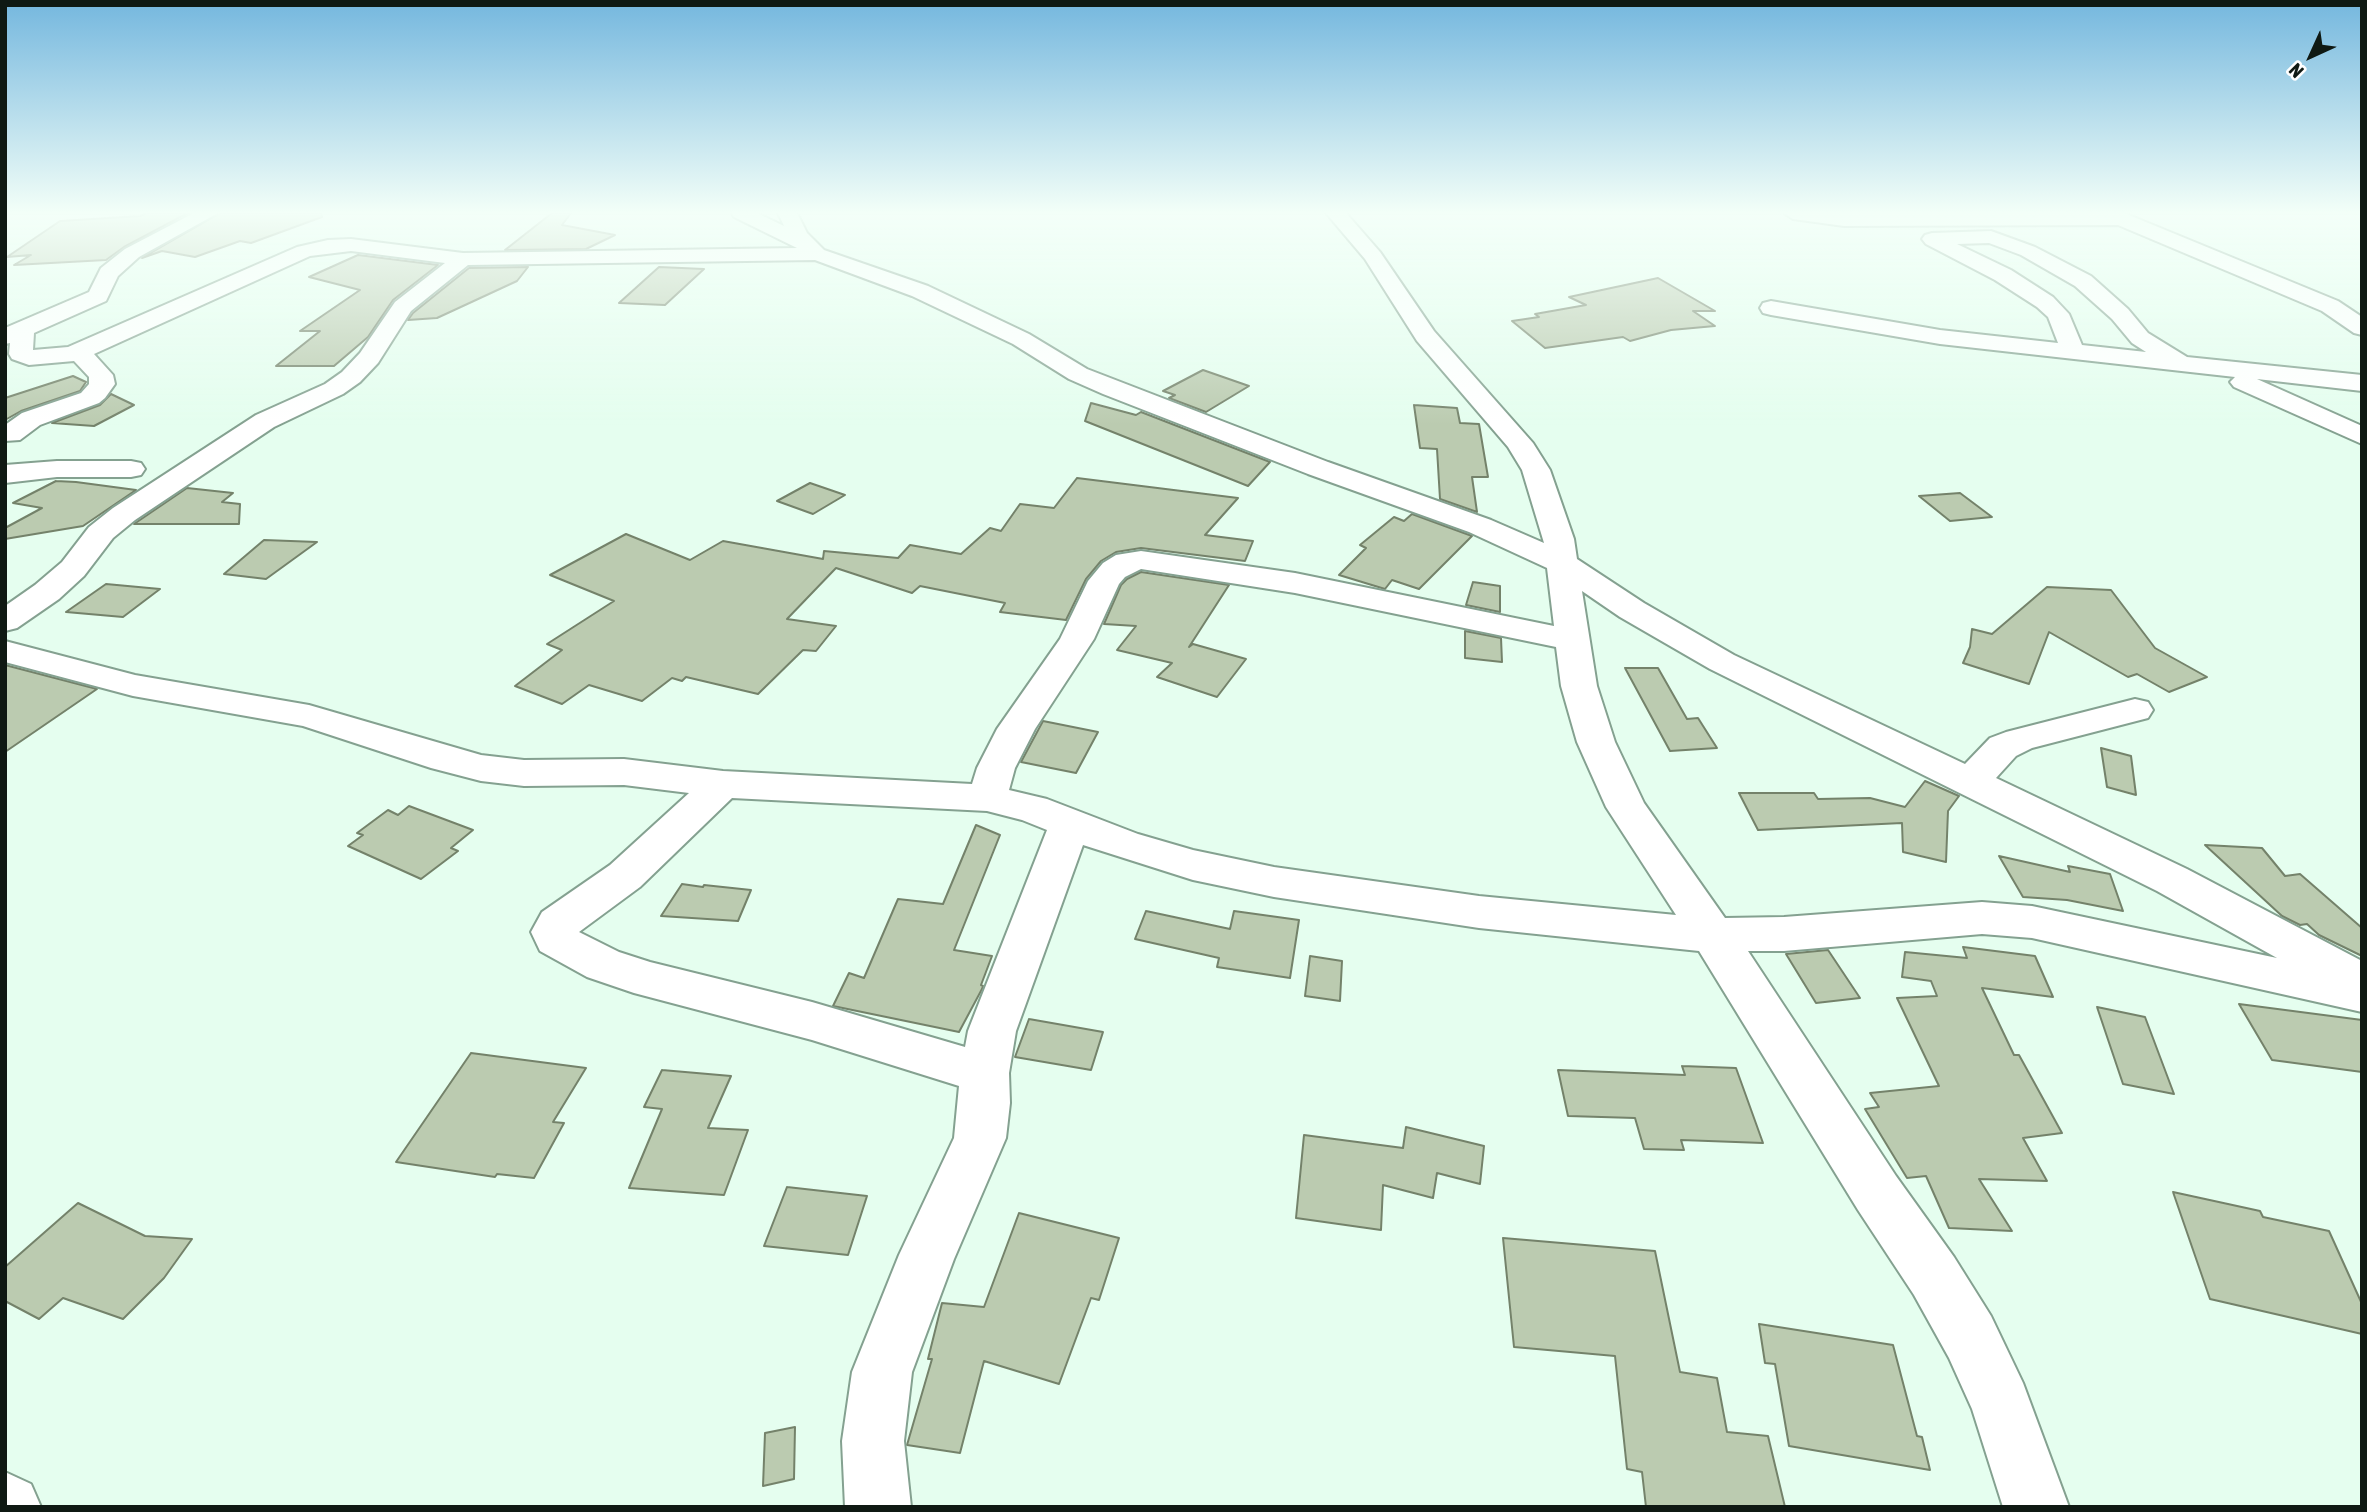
<!DOCTYPE html>
<style>
body{margin:0}
#map{position:relative;width:2367px;height:1512px;overflow:hidden;background:#e5feef;font-family:"Asap Condensed",sans-serif}
canvas{display:block}
.frame{position:absolute;inset:0;border:7px solid #0f1913;pointer-events:none}
.north{position:absolute;left:2276px;top:21px;width:70px;height:70px;-webkit-text-stroke:5px #fff;paint-order:stroke;rotate:225deg;font-size:19px;font-weight:700;line-height:28px;text-align:center;color:#0f1913}
.north::after{content:'';display:block;margin:auto;width:24px;height:32px;background:#0f1913;clip-path:polygon(50% 0,100% 100%,50% 72%,0 100%)}
</style>
<div id="map">
<canvas width="2367" height="1512"></canvas>
<div class="frame"></div>
<div class="north">N</div>
</div>
<script>
const c = document.querySelector('canvas').getContext('2d');
c.lineJoin = 'round';
function paint(path, color) { c.fillStyle = color; c.fill(path, 'evenodd'); }
const shape = rows => new Path2D(rows.map(r => 'M' + r).join(''));
function trace(path, color, width, dash) { c.strokeStyle = color; c.lineWidth = width; c.lineCap = dash ? 'butt' : 'round'; c.setLineDash(dash || []); c.stroke(path); }
const building = shape([
 [147,213,188,213,124,247,106,260,14,265,31,255,7,257,60,221,140,216,147,213],
 [220,213,321,213,322,217,251,243,240,241,195,257,162,251,142,258,220,213],
 [552,213,571,213,562,225,615,235,586,249,505,250,552,213],
 [358,255,438,265,393,300,368,337,334,366,276,366,320,331,300,331,360,290,309,277,358,255],
 [528,267,517,281,437,318,408,320,413,313,469,268,528,267],
 [659,267,704,269,665,305,619,303,659,267],
 [1658,278,1715,311,1693,311,1715,326,1671,330,1630,341,1623,337,1545,348,1512,321,1539,317,1535,314,1586,305,1569,297,1658,278],
 [1203,370,1249,386,1206,412,1169,398,1175,395,1163,391,1203,370],
 [73,376,86,382,80,391,21,411,5,420,5,398,73,376],
 [111,394,134,405,94,426,52,423,100,405,111,394],
 [1091,403,1136,415,1141,412,1270,462,1248,486,1085,421,1091,403],
 [1414,405,1457,408,1460,423,1479,424,1488,477,1472,477,1477,512,1440,499,1437,449,1420,448,1414,405],
 [1077,478,1238,498,1205,535,1253,541,1245,561,1141,548,1116,552,1101,561,1086,579,1066,620,1000,612,1005,603,920,586,912,593,836,568,787,619,836,626,816,651,803,650,758,694,686,677,682,681,672,678,642,701,589,685,562,704,515,686,562,650,547,644,614,601,550,575,626,534,690,560,723,541,823,559,824,551,898,558,910,545,961,554,990,528,1001,531,1020,504,1054,508,1077,478],
 [56,481,76,482,136,490,83,526,5,539,5,528,42,508,13,503,56,481],
 [810,483,845,495,813,514,777,501,810,483],
 [187,488,233,493,222,502,240,504,239,524,134,524,187,488],
 [1960,493,1992,517,1950,521,1919,496,1960,493],
 [1412,514,1472,536,1419,589,1392,580,1385,589,1339,575,1366,548,1360,545,1394,517,1404,521,1412,514],
 [264,540,317,542,266,579,224,574,264,540],
 [1141,572,1229,585,1189,647,1193,644,1246,659,1217,697,1157,677,1172,663,1117,650,1136,626,1104,624,1121,585,1127,579,1141,572],
 [1473,582,1500,586,1500,612,1466,605,1473,582],
 [106,584,160,589,123,617,66,612,106,584],
 [2047,587,2111,590,2155,648,2207,677,2169,692,2137,674,2128,677,2049,632,2029,684,1963,663,1970,647,1972,629,1992,634,2047,587],
 [1465,631,1501,638,1502,662,1465,658,1465,631],
 [5,665,97,689,5,752,5,665],
 [1625,668,1658,668,1687,719,1698,718,1717,748,1670,751,1625,668],
 [1043,721,1098,732,1076,773,1021,762,1043,721],
 [2101,748,2131,756,2136,795,2107,787,2101,748],
 [1925,781,1959,796,1948,811,1946,862,1903,852,1902,823,1758,830,1739,793,1814,793,1818,799,1870,798,1905,807,1925,781],
 [409,806,473,830,451,848,458,851,421,879,348,846,363,835,357,833,388,810,398,815,409,806],
 [976,825,1000,835,954,950,992,956,981,985,983,986,982,989,959,1032,833,1006,849,973,864,978,898,899,943,904,976,825],
 [2205,845,2262,848,2285,876,2300,874,2362,928,2362,956,2319,935,2307,924,2300,925,2282,916,2205,845],
 [1999,856,2070,872,2068,866,2110,874,2123,911,2067,900,2023,897,1999,856],
 [682,884,703,887,704,885,751,890,738,921,661,916,682,884],
 [1146,911,1230,929,1234,911,1299,920,1290,978,1217,967,1219,958,1135,939,1146,911],
 [1963,947,2035,956,2053,997,1982,988,2014,1055,2019,1055,2062,1133,2023,1138,2047,1181,1979,1179,2012,1231,1949,1228,1926,1176,1907,1178,1865,1109,1879,1107,1870,1093,1939,1086,1897,998,1937,996,1931,981,1902,977,1905,952,1967,958,1963,947],
 [1828,950,1860,998,1816,1003,1786,954,1828,950],
 [1310,956,1342,961,1340,1001,1305,996,1310,956],
 [2239,1004,2362,1020,2362,1072,2272,1060,2239,1004],
 [2097,1007,2145,1017,2174,1094,2123,1084,2097,1007],
 [1029,1019,1103,1032,1091,1070,1015,1057,1029,1019],
 [471,1053,586,1068,553,1122,564,1123,534,1178,497,1174,495,1177,396,1162,471,1053],
 [1682,1066,1736,1068,1763,1143,1681,1140,1684,1150,1644,1149,1635,1118,1568,1116,1558,1070,1685,1075,1682,1066],
 [662,1070,731,1076,708,1128,748,1130,724,1195,629,1188,662,1109,644,1107,662,1070],
 [1406,1127,1484,1146,1480,1184,1437,1173,1433,1198,1383,1185,1381,1230,1296,1218,1304,1135,1403,1148,1406,1127],
 [787,1187,867,1196,848,1255,764,1246,787,1187],
 [2173,1192,2260,1211,2263,1217,2329,1231,2362,1304,2362,1334,2210,1299,2173,1192],
 [78,1203,145,1236,192,1239,164,1278,123,1319,63,1298,39,1319,5,1301,5,1267,78,1203],
 [1019,1213,1119,1238,1099,1300,1091,1298,1059,1384,984,1361,960,1453,907,1445,932,1359,928,1359,942,1303,984,1307,1019,1213],
 [1503,1238,1655,1251,1680,1372,1717,1378,1727,1432,1768,1436,1785,1507,1646,1507,1642,1472,1627,1469,1615,1356,1514,1347,1503,1238],
 [1759,1324,1893,1345,1917,1436,1922,1437,1930,1470,1789,1446,1775,1364,1765,1363,1759,1324],
 [795,1427,794,1479,763,1486,765,1433,795,1427]
]);
const minor = shape([
 [194,213,218,213,139,257,118,276,106,301,34,333,33,350,68,347,297,247,328,240,351,239,463,253,797,248,734,217,732,213,757,213,784,226,778,213,797,213,807,233,824,250,928,286,1029,334,1087,369,1328,462,1491,520,1544,543,1522,470,1508,447,1417,341,1365,259,1326,213,1346,213,1380,252,1434,331,1533,443,1550,470,1574,539,1577,559,1644,603,1734,655,1965,764,1990,738,2006,732,2135,699,2148,702,2153,710,2148,718,2032,748,2016,756,1996,778,2187,869,2362,961,2362,1012,2032,938,1982,934,1784,951,1748,951,1896,1176,1954,1257,1991,1316,2023,1383,2069,1507,2003,1507,1972,1409,1949,1358,1914,1295,1858,1210,1699,951,1479,928,1274,897,1193,880,1083,845,1016,1031,1009,1073,1010,1103,1006,1138,954,1259,912,1372,904,1441,911,1507,845,1507,842,1441,852,1372,899,1255,954,1138,959,1086,812,1040,634,993,587,977,540,951,531,932,542,912,610,865,689,793,624,785,524,786,481,781,431,768,303,726,133,696,5,662,5,641,135,675,309,705,481,755,524,760,624,759,723,771,972,784,977,768,997,729,1060,639,1088,581,1103,563,1116,555,1141,551,1295,573,1554,626,1547,568,1469,532,1308,474,1103,394,1069,379,1013,344,912,296,815,260,468,265,411,311,378,363,360,382,343,394,274,427,135,520,113,538,84,576,59,599,17,628,5,631,5,606,35,585,62,562,89,527,113,508,256,415,325,384,342,372,360,353,395,302,445,263,351,251,310,256,94,354,113,375,115,384,105,398,99,403,40,425,20,440,5,441,5,425,22,413,81,393,89,384,89,377,74,361,29,365,12,359,9,354,10,343,5,344,5,328,89,292,101,268,125,249,194,213],
 [1141,569,1295,593,1556,647,1561,686,1577,742,1606,807,1676,915,1479,896,1274,867,1193,850,1138,834,1047,799,1009,790,1015,768,1035,729,1094,639,1119,584,1125,577,1141,569],
 [1582,591,1620,617,1710,669,2157,891,2277,958,2032,906,1982,902,1784,917,1725,918,1644,803,1615,742,1597,686,1582,591],
 [732,798,987,811,1022,820,1047,830,968,1031,965,1047,812,1002,650,962,619,952,579,932,640,887,732,798],
 [1784,213,2124,213,2338,301,2362,317,2362,335,2354,333,2322,311,2118,225,1844,226,1793,219,1784,213],
 [1991,231,2035,247,2091,276,2128,309,2148,333,2187,357,2362,375,2362,391,2257,379,2362,426,2362,444,2234,387,2230,382,2235,377,1940,344,1771,315,1763,313,1760,308,1763,303,1771,301,1940,330,2058,343,2048,317,2037,307,1995,280,1926,244,1922,239,1925,235,1932,233,1991,231],
 [1989,243,2021,255,2075,286,2112,319,2132,343,2146,352,2082,345,2069,314,2053,297,2011,270,1957,244,1989,243],
 [57,461,131,461,141,463,145,469,141,475,131,477,57,477,5,483,5,465,57,461],
 [5,1472,31,1484,41,1507,5,1507,5,1472]
]);
paint(building, '#bbcbb0');
trace(building, '#74826a', 2);
trace(minor, '#84a190', 4);
paint(minor, '#fff');
const sky = c.createLinearGradient(0, 0, 0, 425);
sky.addColorStop(0, '#74b7de');
sky.addColorStop(0.5, '#f3fff8');
sky.addColorStop(1, '#f3fff800');
c.fillStyle = sky;
c.fillRect(0, 0, 2367, 425);
</script>
